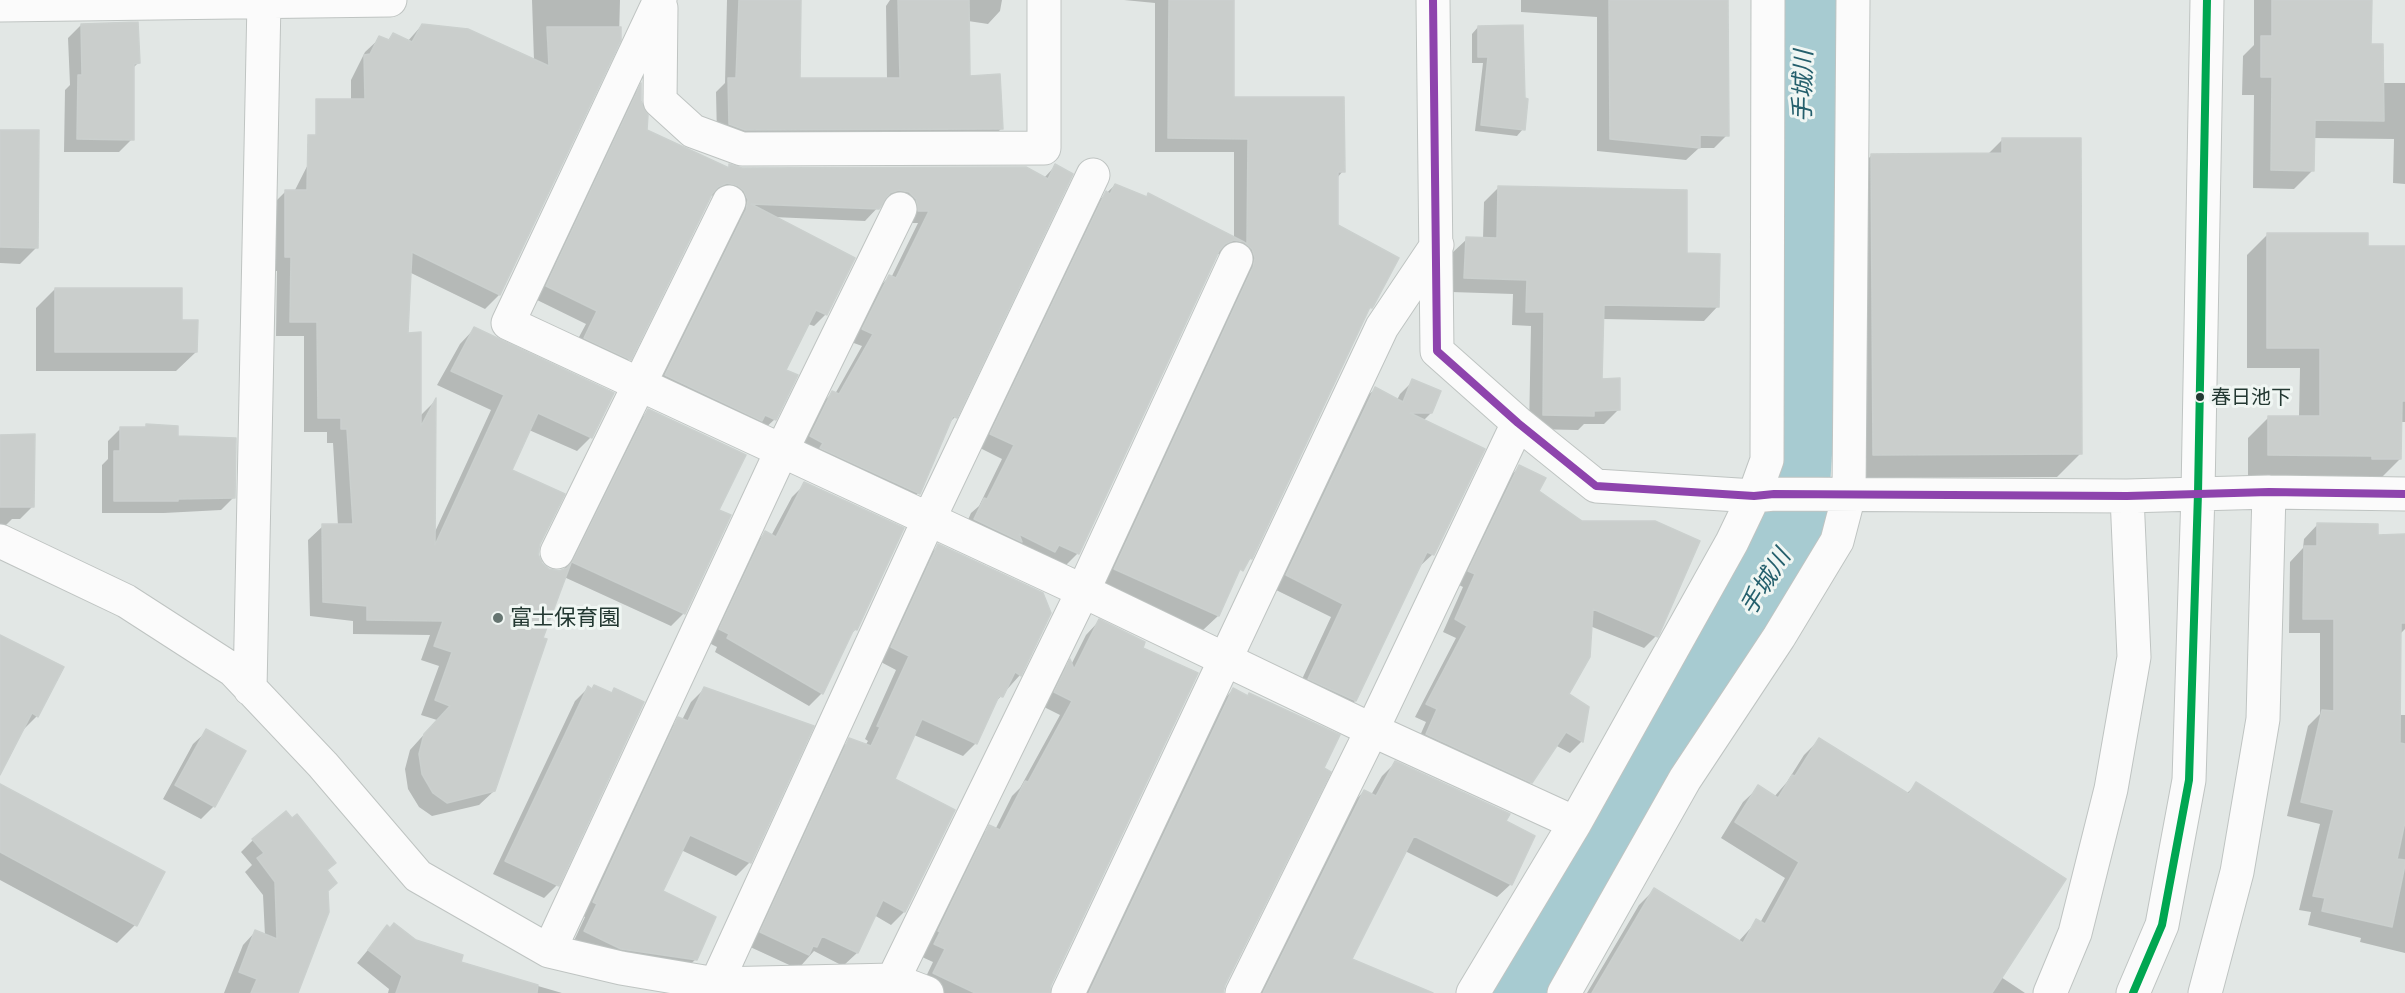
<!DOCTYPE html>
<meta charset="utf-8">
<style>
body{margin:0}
canvas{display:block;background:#e2e7e5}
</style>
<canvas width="2405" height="993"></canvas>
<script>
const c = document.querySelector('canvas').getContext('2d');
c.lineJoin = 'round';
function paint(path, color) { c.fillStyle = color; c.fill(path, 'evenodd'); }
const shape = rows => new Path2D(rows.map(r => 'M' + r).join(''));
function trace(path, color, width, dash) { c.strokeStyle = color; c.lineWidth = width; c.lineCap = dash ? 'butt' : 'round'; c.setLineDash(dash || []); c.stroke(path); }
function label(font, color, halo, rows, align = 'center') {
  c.font = font + ' "Exo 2","Noto Sans JP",sans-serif'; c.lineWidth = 6; c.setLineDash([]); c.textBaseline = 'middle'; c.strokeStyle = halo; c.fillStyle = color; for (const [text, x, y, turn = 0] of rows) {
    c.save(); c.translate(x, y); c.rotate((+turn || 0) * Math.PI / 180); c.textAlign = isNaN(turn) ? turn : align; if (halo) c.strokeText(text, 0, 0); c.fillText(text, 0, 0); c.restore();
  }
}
const shadow = shape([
 [532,0,620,0,619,39,499,295,485,309,409,272,406,335,419,417,434,402,434,534,491,410,437,385,460,344,474,329,591,437,577,451,529,430,510,470,539,543,537,554,541,564,549,570,563,571,635,424,648,411,717,511,684,613,671,626,564,577,541,639,494,791,479,805,432,816,419,807,408,789,405,769,410,750,437,720,421,715,439,666,421,660,430,635,353,634,353,621,310,616,308,540,323,526,338,526,333,443,327,443,327,432,304,432,304,336,276,336,277,271,271,271,271,206,285,192,294,192,333,115,351,101,351,80,365,52,380,38,387,41,393,35,407,42,422,25,534,61],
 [727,0,800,0,798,79,887,79,886,6,890,0,1002,0,1000,11,988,24,968,21,968,77,1001,129,988,141,717,137,716,92,725,83],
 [1124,0,1229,0,1233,98,1343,171,1337,178,1336,226,1371,307,1365,313,1251,558,1235,576,1218,616,1203,630,1101,583,1230,255,1216,254,1078,553,1065,566,962,533,971,513,979,506,1002,459,978,447,1093,206,1115,185,1145,199,1149,195,1234,239,1234,152,1155,152,1155,3],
 [1521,0,1726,0,1727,135,1714,148,1699,148,1686,160,1597,151,1597,17,1521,12],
 [2254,0,2370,0,2370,46,2382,83,2405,83,2405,184,2393,183,2394,139,2313,138,2313,170,2294,189,2253,188,2254,95,2242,95,2243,56,2254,45],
 [82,24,138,63,133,68,132,139,119,152,64,152,65,90,70,85,68,38],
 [1478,27,1523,129,1517,136,1475,131,1483,63,1472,63,1472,34],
 [640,87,640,102,646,131,727,168,730,166,742,169,1044,178,1055,166,955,417,948,424,918,493,906,506,798,449,820,405,832,393,835,394,862,346,851,342,877,289,889,277,891,278,918,223,906,223,886,202,881,204,865,221,773,217,826,314,814,326,808,324,784,371,775,419,762,431,653,388,725,197,714,195,709,197,629,359,617,371,572,350,586,324,535,299,629,98],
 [0,131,37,247,20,264,0,263],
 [2002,140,2081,453,2057,477,1849,478,1847,179,1872,155,1988,154],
 [1499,187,1685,255,1718,306,1704,321,1603,319,1601,380,1619,409,1604,424,1584,424,1578,430,1529,429,1531,326,1512,325,1513,294,1451,292,1452,253,1467,239,1483,239,1484,202],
 [2268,234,2366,247,2405,247,2405,422,2400,422,2400,459,2379,480,2351,480,2351,477,2248,476,2248,438,2269,417,2299,417,2300,368,2247,368,2247,255],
 [55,289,181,321,196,352,176,371,36,371,36,308],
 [1413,381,1431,413,1423,421,1433,554,1419,567,1355,701,1342,714,1296,692,1331,617,1274,589,1362,401,1375,389,1397,400,1400,394],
 [147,426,177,438,234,497,221,510,164,513,102,513,102,465,108,459,108,441,121,428,145,428],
 [0,436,33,506,20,519,12,519,6,525,0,525],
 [1519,467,1656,636,1644,648,1590,626,1567,695,1582,741,1570,753,1555,745,1531,782,1518,794,1415,747,1426,722,1415,717,1456,638,1443,632,1463,587,1457,584,1507,480],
 [805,484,856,629,848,637,822,693,809,706,715,652,717,647,707,642,752,546,765,533,771,536,792,497],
 [2318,524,2376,536,2405,536,2405,629,2399,635,2398,715,2405,715,2405,953,2360,942,2361,938,2308,925,2311,912,2299,910,2320,824,2287,816,2308,726,2320,714,2320,633,2289,633,2290,562,2303,548,2304,539],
 [938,546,1020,675,993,705,976,743,963,756,914,735,893,780,953,811,904,912,891,925,874,915,857,953,843,966,814,951,798,969,748,946,836,753,850,740,865,746,868,741,865,739,896,670,879,661,925,559],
 [1099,621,1048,993,926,993,920,989,933,962,922,957,976,840,990,827,995,830,1012,796,1020,788,1060,715,1042,706,1058,674,1070,662,1071,665,1086,635],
 [0,636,37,716,20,733,0,772],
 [594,687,610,694,615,690,557,885,544,898,493,874,575,701,588,688,591,690],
 [705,688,750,862,736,876,681,850,661,892,696,959,682,972,572,945,585,917,580,915,666,732,679,719,682,720,691,702],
 [1233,690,1222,993,1083,993,1220,703],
 [207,731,214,806,201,819,163,799,193,744],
 [1819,740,1906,794,1917,784,2001,977,2025,993,1587,993,1639,905,1654,890,1738,942,1757,921,1760,923,1785,878,1721,838,1743,802,1759,787,1774,797,1787,782,1804,755],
 [1395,763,1503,822,1511,884,1497,897,1405,851,1350,959,1431,993,1257,993,1351,805,1364,791,1371,795,1382,776],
 [0,785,135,925,117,943,0,880],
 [253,840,326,871,295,993,224,993,243,945,255,932,265,936,263,895,245,872,252,865,241,852],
 [387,927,459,963,562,993,388,993,389,989,357,963]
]);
const river = shape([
 [1513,993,1792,538,1798,446,1804,0]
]);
const building = shape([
 [739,0,801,0,800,78,900,78,898,0,969,0,970,76,1000,74,1003,129,745,130,729,124,728,78,736,78,739,0],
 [1169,0,1234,0,1234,97,1344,97,1345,172,1338,172,1338,225,1399,258,1374,305,1372,308,1370,307,1252,559,1250,558,1243,571,1240,569,1219,616,1114,569,1253,267,1255,258,1252,249,1244,242,1247,244,1248,139,1168,138,1169,0],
 [1609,0,1728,0,1729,136,1700,135,1700,148,1610,139,1609,0],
 [2272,0,2372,0,2371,44,2383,44,2384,121,2315,120,2314,171,2271,170,2272,77,2261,77,2261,36,2272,36,2272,0],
 [138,22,140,63,134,64,134,140,77,139,78,75,82,75,81,24,138,22],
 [422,24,468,29,549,66,547,27,621,27,621,40,500,295,412,252,408,333,421,332,421,426,436,398,435,545,504,395,451,371,474,327,614,393,592,438,538,413,512,470,565,494,540,544,538,554,542,563,549,569,559,571,567,568,571,563,543,638,547,639,495,791,447,803,433,793,422,774,419,754,424,734,450,706,435,700,452,652,434,646,443,621,367,620,367,606,323,602,322,524,353,524,347,429,341,429,341,418,318,418,317,322,290,322,291,257,285,257,285,190,307,190,308,135,316,135,316,99,365,99,364,55,370,54,379,36,389,40,393,33,412,42,422,24],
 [1523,25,1525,98,1528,99,1525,130,1481,125,1488,57,1478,57,1478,26,1523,25],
 [641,83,641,101,648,115,647,130,729,168,729,164,742,168,1026,167,1048,179,1055,164,1073,174,957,418,953,416,920,494,820,448,823,443,810,436,832,391,839,394,873,334,862,329,889,275,896,278,929,211,918,211,916,199,909,192,899,190,890,193,879,209,751,204,855,258,827,315,816,310,786,370,798,375,776,420,765,415,762,421,665,375,746,210,748,200,744,191,738,186,727,183,718,187,712,194,631,360,584,338,597,311,546,286,641,83],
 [0,130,39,130,38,248,0,247,0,130],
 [2002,138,2081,138,2082,454,1873,455,1871,154,2002,153,2002,138],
 [1115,184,1147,197,1148,193,1244,242,1234,240,1225,244,1219,251,1079,554,1059,545,1055,552,1019,534,1022,542,974,519,984,498,987,499,1014,445,990,434,1106,191,1110,194,1115,184],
 [1498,186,1687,190,1687,253,1720,254,1719,307,1604,305,1602,379,1620,378,1620,410,1594,411,1594,416,1543,415,1544,312,1526,312,1527,280,1464,278,1466,237,1497,238,1498,186],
 [2267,233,2368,233,2368,246,2405,246,2405,401,2402,401,2401,459,2372,459,2372,456,2268,455,2268,416,2320,416,2320,348,2267,348,2267,233],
 [55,288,182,288,182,320,198,320,197,352,55,352,55,288],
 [1412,379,1441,391,1432,413,1410,413,1485,449,1434,555,1427,552,1356,701,1308,679,1343,604,1286,575,1375,387,1403,402,1412,379],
 [648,409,746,455,719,510,731,515,685,614,572,562,648,409],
 [146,424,178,426,178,436,236,438,235,498,178,499,178,501,114,501,114,451,120,451,120,427,146,427,146,424],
 [35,434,34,507,0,507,0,435,35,434],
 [1519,465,1546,478,1539,491,1582,521,1655,521,1700,541,1658,637,1593,609,1590,657,1569,694,1589,707,1583,742,1566,732,1532,783,1426,734,1437,709,1426,704,1467,626,1455,619,1475,574,1468,571,1519,465],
 [804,482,904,528,857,630,854,629,823,694,727,638,729,634,719,629,765,531,776,537,804,482],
 [2317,523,2378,524,2378,535,2405,534,2405,623,2401,623,2400,743,2405,744,2405,822,2397,859,2405,860,2405,865,2392,927,2322,911,2325,898,2313,896,2334,810,2301,802,2322,710,2334,711,2334,619,2303,619,2304,546,2317,546,2317,523],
 [938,544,1043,593,1051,613,1021,676,1015,672,1003,697,999,696,977,744,922,719,895,779,955,810,905,912,883,900,858,953,822,936,817,947,813,946,809,955,760,932,849,738,871,746,880,727,877,726,909,656,891,647,938,544],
 [1099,619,1145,642,1143,648,1198,673,1051,985,1050,993,975,993,933,973,945,949,934,944,940,932,938,931,989,825,1000,830,1025,781,1028,782,1072,701,1054,692,1070,659,1074,669,1099,619],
 [0,635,64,667,38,717,32,713,0,775,0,635],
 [594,685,612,693,614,688,644,702,559,886,505,861,588,686,592,689,594,685],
 [704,687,814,726,751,863,690,835,663,891,716,917,697,960,621,949,584,931,597,904,593,902,678,717,688,721,704,687],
 [1233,688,1248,696,1249,693,1340,735,1324,768,1331,772,1225,985,1223,993,1089,993,1233,688],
 [206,729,246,751,215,807,175,785,206,729],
 [1819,738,1909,794,1916,782,2066,879,1992,993,1592,993,1654,888,1743,943,1756,919,1765,924,1799,862,1735,822,1758,785,1778,798,1792,775,1795,776,1819,738],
 [1395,761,1510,814,1506,821,1535,836,1512,885,1414,836,1352,959,1433,993,1263,993,1364,790,1376,796,1395,761],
 [0,784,165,872,137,926,0,852,0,784],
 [286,811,292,818,297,814,336,863,327,870,337,883,328,891,329,912,298,993,251,993,257,979,239,972,255,930,277,939,275,882,257,858,264,853,252,839,286,811],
 [394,923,416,940,463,955,461,962,538,985,537,993,396,993,402,976,368,950,387,925,390,928,394,923]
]);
const minor = shape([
 [660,0,508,323,1083,591,1372,730,1575,823],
 [1433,0,1437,351,1518,423,1596,486,1754,496,1774,494,2127,496,2269,492,2405,494],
 [0,5,390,0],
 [661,8,660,101,693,131,742,149,1044,148,1044,0],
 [0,541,126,601,233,670,323,765,418,876,549,951,621,968,716,984,893,980,927,993],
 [557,552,729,202],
 [250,689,264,1],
 [549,951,782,450,900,209],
 [893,980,1083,591,1236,259],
 [716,984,929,519,1093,175],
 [1068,993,1382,327,1437,245],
 [1242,993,1372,730,1518,423],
 [1473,993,1575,823,1732,542,1754,496,1767,460,1768,0],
 [1564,993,1685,779,1779,637,1837,541,1849,495,1853,0],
 [2050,993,2075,933,2111,789,2134,657,2127,496],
 [2133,993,2162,925,2189,780,2198,493,2207,0],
 [2205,993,2237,872,2263,719,2269,492]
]);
const bus1 = shape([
 [2133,993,2162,925,2189,780,2198,493,2207,0]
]);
const bus2 = shape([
 [1433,0,1437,351,1518,423,1596,486,1754,496,1774,494,2127,496,2269,492,2405,494]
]);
const markers = [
 [2200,397,5,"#233832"],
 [498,618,6,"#667571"]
];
const busNames = [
 ["春日池下",2211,397]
];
const poiNames = [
 ["富士保育園",510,618]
];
const waterNames = [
 ["手城川",1803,86,-89],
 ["手城川",1765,582,-58]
];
paint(shadow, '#0003');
trace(river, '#a7cbd1', 69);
paint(building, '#cacecc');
trace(building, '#cbd0ce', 1.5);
trace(minor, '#bfc4c2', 35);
trace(minor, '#fbfbfb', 33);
trace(bus1, '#00a651', 8);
trace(bus2, '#8e44ad', 8);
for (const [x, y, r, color] of markers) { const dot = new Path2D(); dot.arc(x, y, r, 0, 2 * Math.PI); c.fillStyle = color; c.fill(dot); trace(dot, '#f0f6f3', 2); }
label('20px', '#233832', '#f0f6f3', busNames, 'left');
label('22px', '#233832', '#f0f6f3', poiNames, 'left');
label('italic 24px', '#245f6c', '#f0f6f3', waterNames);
</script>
